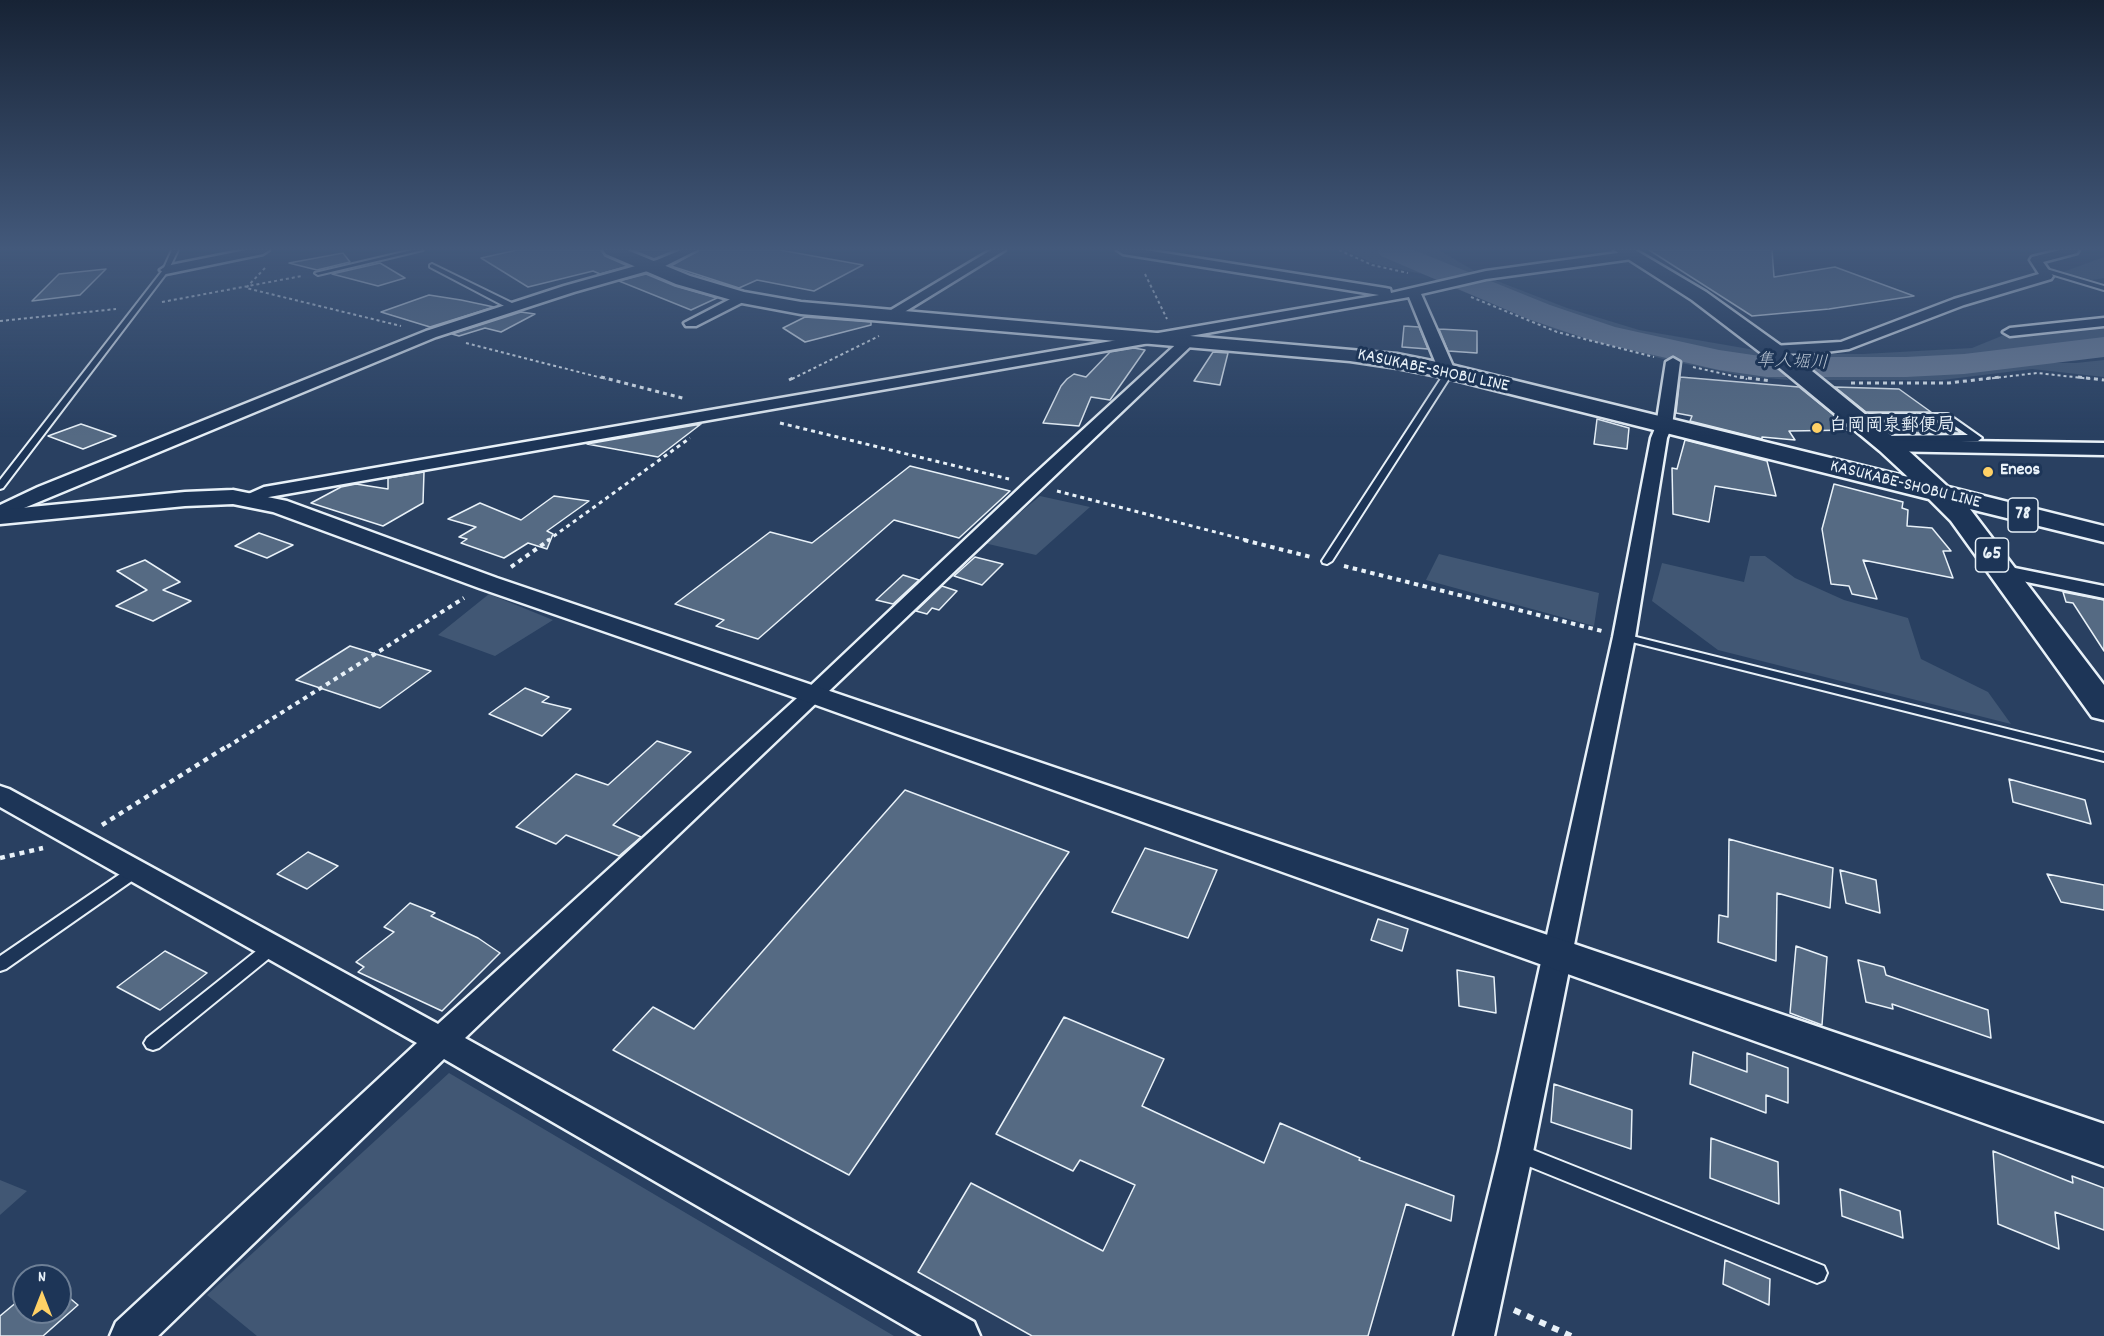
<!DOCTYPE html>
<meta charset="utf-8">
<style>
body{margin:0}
#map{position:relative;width:2104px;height:1336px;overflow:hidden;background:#294061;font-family:Dekko,sans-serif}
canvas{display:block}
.north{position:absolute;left:12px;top:1264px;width:60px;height:60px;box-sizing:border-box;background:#1d3557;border:2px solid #6e8097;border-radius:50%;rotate:0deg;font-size:16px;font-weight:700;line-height:24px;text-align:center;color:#e8f1f8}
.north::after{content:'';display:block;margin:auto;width:21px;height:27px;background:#ffd166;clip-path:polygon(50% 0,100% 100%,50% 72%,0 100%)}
</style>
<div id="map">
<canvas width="2104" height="1336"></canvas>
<div class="north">N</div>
</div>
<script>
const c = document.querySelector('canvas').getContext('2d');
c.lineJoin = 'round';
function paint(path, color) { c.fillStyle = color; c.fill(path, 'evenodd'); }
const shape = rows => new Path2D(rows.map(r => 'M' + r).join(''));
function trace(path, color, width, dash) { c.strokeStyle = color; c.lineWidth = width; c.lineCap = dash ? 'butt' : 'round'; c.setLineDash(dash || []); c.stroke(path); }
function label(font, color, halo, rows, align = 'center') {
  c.font = font + ' Dekko,"Klee One",sans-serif'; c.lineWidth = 6; c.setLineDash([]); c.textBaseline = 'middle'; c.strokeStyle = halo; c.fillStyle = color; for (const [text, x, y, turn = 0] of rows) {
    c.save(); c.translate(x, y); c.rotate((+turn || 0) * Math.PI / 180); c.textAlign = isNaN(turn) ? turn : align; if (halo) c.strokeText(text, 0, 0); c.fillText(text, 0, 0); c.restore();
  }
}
const green = shape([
 [1344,250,1376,250,1451,279,1440,281,1422,274,1375,264],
 [1411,250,1439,250,1478,273,1468,276],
 [2104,257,2104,278,2092,280,2063,272],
 [1492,279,1567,308,1639,330,1755,350,1767,362,1711,355,1611,332,1522,301,1480,281],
 [1462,284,1543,317,1594,334,1661,351,1740,367,1779,371,1789,380,1744,376,1667,360,1556,330,1452,287],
 [2104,324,2104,340,1975,357,1910,361,1805,361,1797,354,1863,354,1972,348,2004,335],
 [2104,360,2104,377,2032,369,1942,380,1826,380,1816,371,1904,373,1983,369,2020,363,2076,363],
 [1040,496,1090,507,1036,555,984,543],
 [1439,554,1599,593,1594,626,1426,580],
 [1750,556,1765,556,1795,578,1844,600,1908,618,1921,659,1988,692,2011,724,1718,650,1652,601,1662,563,1744,582],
 [489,594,553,620,495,656,438,635],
 [449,1073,894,1336,257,1336,207,1295],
 [0,1180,27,1191,0,1215]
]);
const river = shape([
 [1377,250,1414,250,1550,305,1615,327,1719,350,1767,357,1906,357,1964,354,2104,337,2104,357,1964,374,1906,377,1767,377,1719,370,1596,342,1528,319,1381,256,1377,250]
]);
const building = shape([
 [517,250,601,250,605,256,628,266,600,274,593,271,528,287,481,258,517,250],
 [632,250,676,250,654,259,632,250],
 [699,250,780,250,863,265,814,291,757,280,739,288,671,266,699,250],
 [1649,250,1772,250,1774,277,1835,267,1914,296,1829,309,1752,316,1649,250],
 [343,253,350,262,317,270,289,263,343,253],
 [380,263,405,278,378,286,332,274,380,263],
 [106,269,80,295,32,301,59,274,106,269],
 [646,274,675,286,717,298,691,310,619,281,646,274],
 [429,295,461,300,494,307,430,327,381,312,429,295],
 [521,312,535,314,501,332,485,328,459,336,452,334,521,312],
 [805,317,871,322,871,325,805,342,783,328,805,317],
 [1404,326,1419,327,1428,349,1402,347,1404,326],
 [1439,329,1477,331,1477,353,1448,351,1439,329],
 [1134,348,1145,350,1110,400,1091,397,1079,426,1043,423,1061,386,1067,379,1074,374,1086,377,1110,352,1134,348],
 [1213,352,1228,353,1220,385,1194,381,1213,352],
 [1680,377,1799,387,1852,430,1789,431,1795,440,1762,437,1762,439,1690,421,1692,416,1676,413,1680,377],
 [1835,387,1899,389,1931,412,1866,412,1835,387],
 [1597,419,1629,428,1627,449,1594,444,1597,419],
 [1878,422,1945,422,1961,433,1914,433,1910,430,1888,430,1878,422],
 [81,424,116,436,83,449,48,436,81,424],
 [701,424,658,457,587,444,701,424],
 [1685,440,1767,461,1776,496,1715,486,1709,522,1673,514,1672,468,1677,469,1685,440],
 [910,466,1010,491,959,538,894,520,758,639,716,626,724,620,675,604,770,532,812,543,910,466],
 [424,472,423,503,383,526,311,503,341,487,356,484,388,489,388,478,424,472],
 [1834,484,1903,502,1902,508,1908,510,1907,526,1932,528,1951,551,1943,551,1953,578,1863,560,1877,599,1852,594,1849,586,1831,584,1822,529,1834,484],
 [554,496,589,501,547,531,553,534,547,549,528,543,504,558,461,543,467,539,459,537,476,527,448,519,480,503,521,520,554,496],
 [259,533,293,545,267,558,235,546,259,533],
 [975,557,1003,564,982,585,954,576,975,557],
 [145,560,180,582,163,590,191,601,153,621,116,606,147,590,117,571,145,560],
 [903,575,919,580,893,604,876,600,903,575],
 [942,586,957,591,939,610,932,608,927,614,916,611,942,586],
 [2063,592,2104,600,2104,651,2073,603,2066,602,2063,592],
 [350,646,431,671,380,708,296,680,350,646],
 [525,688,549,697,542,702,571,709,542,736,489,714,525,688],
 [657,741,691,752,613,825,641,837,619,856,566,835,556,844,516,827,576,774,608,785,657,741],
 [2009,779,2085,800,2091,824,2013,802,2009,779],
 [905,790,1069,852,849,1175,613,1050,653,1007,694,1029,905,790],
 [1729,839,1833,868,1830,908,1777,893,1776,961,1718,942,1719,915,1728,917,1729,839],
 [1145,848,1217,870,1188,938,1112,912,1145,848],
 [308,852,338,866,307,889,277,874,308,852],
 [1840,870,1876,880,1880,913,1846,903,1840,870],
 [2047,874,2104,885,2104,910,2061,902,2047,874],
 [410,903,435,913,431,916,478,938,500,953,442,1011,358,972,364,967,356,962,394,932,384,927,410,903],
 [1378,919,1408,929,1402,951,1371,940,1378,919],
 [1796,946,1827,957,1822,1025,1790,1013,1796,946],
 [165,951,207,973,160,1010,117,987,165,951],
 [1858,960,1884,967,1886,975,1988,1010,1991,1038,1892,1004,1893,1009,1866,1002,1858,960],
 [1457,970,1494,977,1496,1013,1459,1006,1457,970],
 [1064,1017,1164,1059,1142,1106,1264,1163,1280,1123,1360,1158,1359,1160,1454,1196,1451,1221,1406,1204,1368,1336,1032,1336,918,1272,971,1183,1103,1251,1135,1185,1080,1160,1073,1171,996,1134,1064,1017],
 [1693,1052,1747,1072,1747,1053,1788,1068,1788,1103,1766,1095,1766,1113,1690,1084,1693,1052],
 [1554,1084,1632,1110,1631,1149,1551,1122,1554,1084],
 [1711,1138,1778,1162,1779,1204,1710,1178,1711,1138],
 [1993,1151,2073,1183,2072,1176,2104,1188,2104,1230,2055,1212,2059,1249,1998,1224,1993,1151],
 [1840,1189,1900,1211,1903,1238,1842,1216,1840,1189],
 [1725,1260,1770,1279,1769,1305,1723,1284,1725,1260],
 [60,1290,78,1305,43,1336,0,1336,0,1316,24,1296,24,1312,60,1312,60,1290]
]);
const pathFar4 = shape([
 [1339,250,1372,265,1408,273],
 [265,268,246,288,401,326],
 [1145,274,1167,319],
 [1471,297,1557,332,1654,357],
 [162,302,302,276],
 [0,321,116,309],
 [466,343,606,379],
 [1693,367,1747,379],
 [792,379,879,336],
 [1986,379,2037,373,2092,379]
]);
const pathFar3 = shape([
 [601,377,686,399],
 [1740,377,1771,381],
 [2078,377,2104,380],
 [789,380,795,377],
 [1851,383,1949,383,2000,377],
 [780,423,1009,479],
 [1057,491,1250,541],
 [547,541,690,438]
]);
const pathFar2 = shape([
 [1244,540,1311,557],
 [1344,566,1602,631],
 [511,567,549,540],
 [227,747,464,598]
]);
const pathFar1 = shape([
 [102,825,229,745],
 [0,858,43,848]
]);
const path = shape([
 [1514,1310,1571,1336]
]);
const service = shape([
 [172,250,178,250,168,271,3,488,0,489,0,480,163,270,172,250],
 [412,250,423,250,318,275,315,273,412,250],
 [432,264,516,305,517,307,510,309,430,267,430,265,432,264],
 [2043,268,2104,286,2104,290,2041,271,2041,269,2043,268],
 [1444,369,1450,369,1450,377,1332,561,1327,564,1323,563,1322,561,1442,377,1444,369],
 [1854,414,1948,414,1982,438,1978,441,1879,441,1876,440,1876,436,1968,435,1946,420,1851,419,1851,415,1854,414],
 [1624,634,2104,753,2104,761,1620,639,1618,637,1620,635,1624,634],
 [134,866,139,868,141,872,139,876,6,969,0,971,0,956,129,868,134,866],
 [271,942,277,944,279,948,277,952,159,1048,153,1050,147,1048,144,1043,147,1038,265,944,271,942],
 [1518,1144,1824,1266,1827,1273,1824,1280,1817,1283,1511,1159,1509,1153,1511,1147,1518,1144]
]);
const minor = shape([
 [246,250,269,250,263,254,166,274,160,270,166,266,246,250],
 [681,250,697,250,665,266,574,292,436,337,0,518,0,505,38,487,426,331,564,286,657,260,681,250],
 [991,250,1005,250,893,319,888,320,881,316,991,250],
 [1117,250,1145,250,1385,288,1390,289,1391,293,1486,271,1632,251,1638,255,1632,259,1486,279,1421,294,1455,371,1447,376,1439,371,1409,297,1190,336,1196,340,1194,343,465,1038,974,1322,980,1336,922,1336,444,1059,158,1336,110,1336,116,1322,417,1043,0,807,0,786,9,789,438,1024,807,689,1027,481,1184,337,269,497,252,504,246,503,243,499,246,495,264,487,1379,295,1123,254,1117,250],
 [2060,250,2079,250,2077,253,2043,262,2053,276,2051,279,1964,305,1849,349,1818,353,1772,354,1765,350,1772,346,1841,342,1954,299,2039,274,2030,260,2032,257,2060,250],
 [742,293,747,294,749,297,747,300,696,326,686,326,684,323,742,293],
 [2104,318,2104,326,2010,336,2003,332,2010,328,2104,318],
 [1673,358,1680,362,1672,426,1667,438,1635,637,1533,1152,1494,1336,1454,1336,1499,1152,1613,637,1651,438,1656,426,1666,362,1673,358],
 [2005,566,2104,586,2104,598,1998,576,1995,572,1998,568,2005,566]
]);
const tertiary = shape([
 [1889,440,2104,443,2104,455,1881,451,1878,446,1881,441,1889,440],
 [233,490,287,501,497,578,2104,1124,2104,1166,805,701,479,588,273,512,233,504,185,506,0,524,0,510,185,492,233,490]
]);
const primary = shape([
 [603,250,627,250,690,276,744,292,801,302,1397,354,1447,364,1908,477,1880,451,1764,355,1692,300,1614,250,1635,250,1706,292,1780,345,1898,441,1948,487,2104,526,2104,542,1970,509,2104,685,2104,720,2092,717,1951,521,1929,499,1447,378,1397,368,1350,361,801,314,742,303,676,284,606,254,603,250]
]);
const markers = [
 [1817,428,6,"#ffd166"],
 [1988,472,6,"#ffd166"]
];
const farWaternames = [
 ["隼人堀川",1792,364,2]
];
const farStreetnames = [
 ["KASUKABE-SHOBU LINE",1433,372,12],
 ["KASUKABE-SHOBU LINE",1905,486,14]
];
const farPoinames = [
 ["白岡岡泉郵便局",1829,428],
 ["Eneos",2000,472]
];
const shields = [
 [2023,515,30],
 [1992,555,33]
];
const shieldNames = [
 ["78",2023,515],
 ["65",1992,555]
];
paint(green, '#415774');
paint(river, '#6b7c95');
paint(building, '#556a83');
trace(building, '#e8f1f8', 1.5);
trace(service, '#e8f1f8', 4);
trace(minor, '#e8f1f8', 5);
trace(tertiary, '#e8f1f8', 5);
trace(primary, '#e8f1f8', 5);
trace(pathFar4, '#e8f1f8', 2, [3, 3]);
trace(pathFar3, '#e8f1f8', 3, [4, 4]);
trace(pathFar2, '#e8f1f8', 4, [4.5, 4.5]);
trace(pathFar1, '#e8f1f8', 4.5, [5, 5]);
trace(path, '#e8f1f8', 6, [7, 7]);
paint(service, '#1d3557');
paint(minor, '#1d3557');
paint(tertiary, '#1d3557');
paint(primary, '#1d3557');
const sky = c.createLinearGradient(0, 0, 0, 437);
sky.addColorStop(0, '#172335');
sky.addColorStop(0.57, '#43597b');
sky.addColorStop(1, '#43597b00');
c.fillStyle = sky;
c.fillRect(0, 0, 2104, 437);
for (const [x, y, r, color] of markers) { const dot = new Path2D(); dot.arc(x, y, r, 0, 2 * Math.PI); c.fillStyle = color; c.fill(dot); trace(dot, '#1d3557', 2); }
label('italic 18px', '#b6c2d0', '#1d3557', farWaternames);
label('18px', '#e8f1f8', '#1d3557', farStreetnames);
label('bold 18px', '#e8f1f8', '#1d3557', farPoinames, 'left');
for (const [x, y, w] of shields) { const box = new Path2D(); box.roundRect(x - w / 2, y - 17, w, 34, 4.5); c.fillStyle = '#1d3557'; c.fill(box); trace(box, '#e8f1f8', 1.5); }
label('bold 20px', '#e8f1f8', null, shieldNames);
</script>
